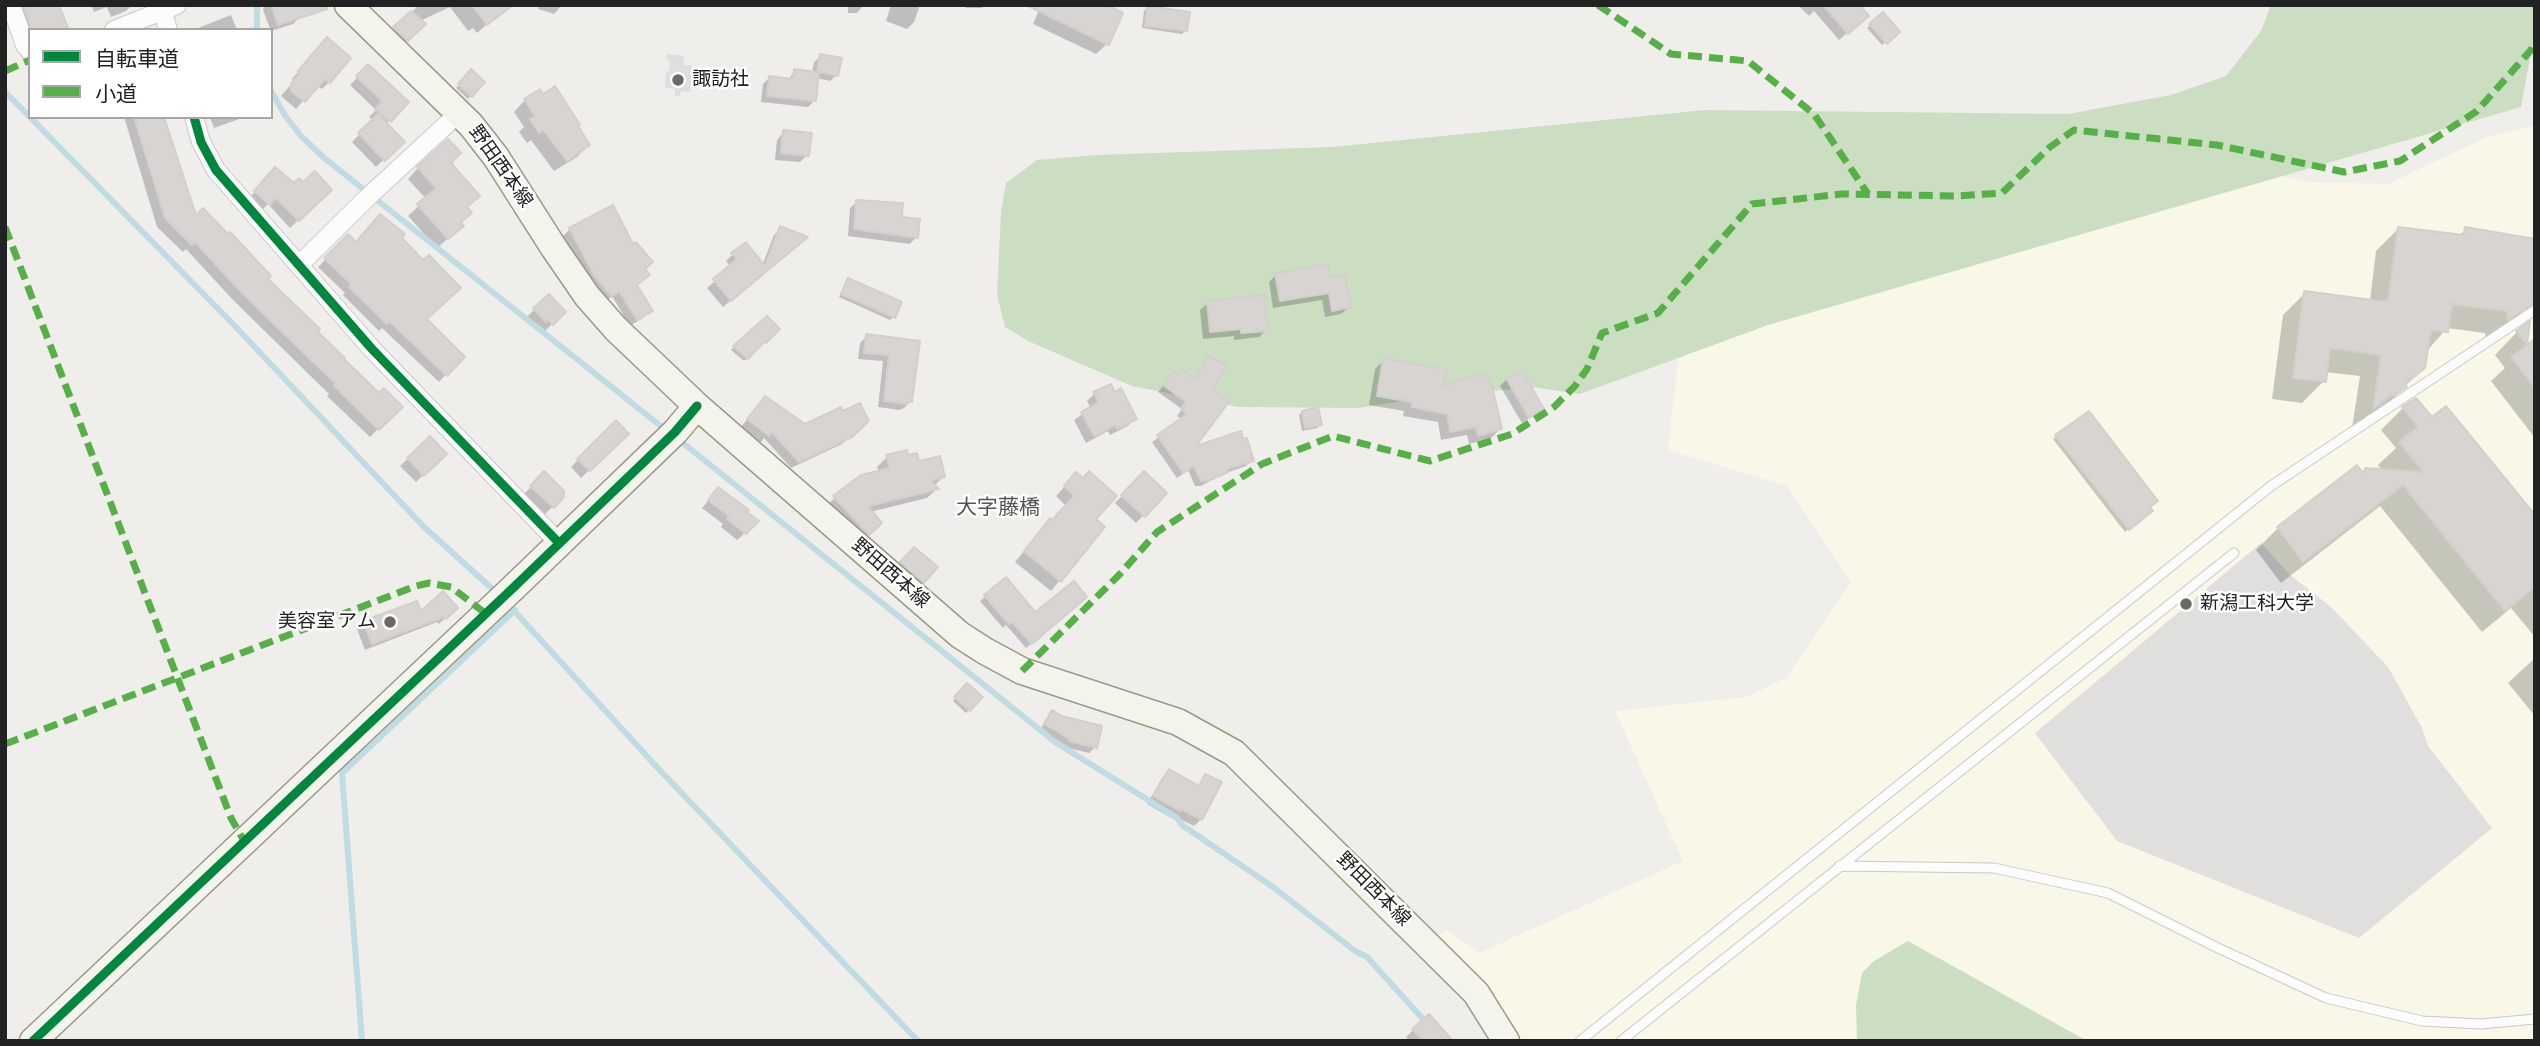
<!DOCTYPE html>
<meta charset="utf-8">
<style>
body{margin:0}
#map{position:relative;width:2540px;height:1046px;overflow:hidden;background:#f0eeeb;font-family:"Sofia Sans Condensed","Noto Sans JP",sans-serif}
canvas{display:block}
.frame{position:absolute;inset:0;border:7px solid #222;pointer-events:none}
.legend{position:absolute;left:28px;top:28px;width:245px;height:91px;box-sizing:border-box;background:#fff;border:2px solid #a7a7a7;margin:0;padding:9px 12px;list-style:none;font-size:21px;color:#222}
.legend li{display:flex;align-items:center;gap:14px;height:35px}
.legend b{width:35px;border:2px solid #a7a7a7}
</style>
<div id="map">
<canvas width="2540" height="1046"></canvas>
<div class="frame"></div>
<ul class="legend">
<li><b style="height:9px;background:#00873e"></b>自転車道</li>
<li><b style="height:9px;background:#55b145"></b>小道</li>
</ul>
</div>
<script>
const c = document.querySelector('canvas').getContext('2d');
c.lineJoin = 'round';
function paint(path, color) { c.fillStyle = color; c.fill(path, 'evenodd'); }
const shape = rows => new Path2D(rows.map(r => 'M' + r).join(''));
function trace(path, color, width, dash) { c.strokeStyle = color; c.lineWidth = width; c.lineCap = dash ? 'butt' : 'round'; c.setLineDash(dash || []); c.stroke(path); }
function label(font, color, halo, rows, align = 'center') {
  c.font = font + ' "Sofia Sans Condensed","Noto Sans JP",sans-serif'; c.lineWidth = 5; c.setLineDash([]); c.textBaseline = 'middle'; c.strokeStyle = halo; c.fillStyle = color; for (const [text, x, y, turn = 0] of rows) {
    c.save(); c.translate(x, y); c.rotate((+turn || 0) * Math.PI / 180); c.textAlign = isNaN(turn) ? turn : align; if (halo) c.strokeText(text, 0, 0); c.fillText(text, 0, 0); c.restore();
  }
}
const education = shape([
 [2535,125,2535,1041,1518,1041,1432,940,1446,929,1479,953,1683,861,1615,711,1747,697,1787,677,1851,582,1787,486,1668,450,1704,131,2194,156,2306,182,2388,184,2485,138]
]);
const religious = shape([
 [667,54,684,56,683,65,692,66,690,92,681,91,680,96,675,96,675,89,665,88,666,72,669,71,670,61,667,60]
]);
const forest = shape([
 [2271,5,2535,5,2535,31,2521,107,1768,325,1580,394,1532,387,1430,397,1358,408,1238,407,1132,386,1028,341,1005,327,997,295,1001,212,1006,183,1037,160,1097,155,1332,147,1705,110,2068,114,2171,95,2226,76,2261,31],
 [1908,941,2087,1041,1857,1041,1856,1005,1862,973,1874,961]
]);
const parking = shape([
 [2261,543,2290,575,2331,607,2388,667,2422,728,2428,746,2492,828,2359,938,2117,841,2035,733]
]);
const shadow = shape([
 [22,5,57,5,67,30,30,30,30,39,16,11],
 [91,5,132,5,126,11,111,17,107,7,94,12],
 [264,5,297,5,301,16,293,24,271,31,263,10],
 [415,5,494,5,500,13,477,33,473,28,468,31,450,7,420,21,423,24,397,49,385,37,416,8],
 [539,5,562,5,554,14,538,9],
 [848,5,864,5,857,13,848,13],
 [891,5,920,5,914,22,907,29,886,21],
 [966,5,984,5,982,8,966,8],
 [1041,5,1107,44,1096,54,1033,24],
 [1798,5,1857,5,1859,23,1839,40,1814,11,1809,16],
 [1148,8,1186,30,1182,34,1142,28,1144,11],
 [231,15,237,30,193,30],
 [1883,15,1898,32,1882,45,1867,28],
 [319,47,329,82,322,89,317,85,296,109,281,96,294,81,292,79],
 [821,56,837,75,830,81,817,78,814,101,808,107,761,102,763,84,769,78,788,80,795,71,812,73,814,62],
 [368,67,406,102,385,125,402,142,376,167,352,142,373,121,369,117,376,110,350,85],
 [471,72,483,82,468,99,456,88],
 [525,100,576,127,588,145,577,157,554,171,531,140,527,143,519,132,524,127,514,112],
 [124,117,163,117,195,218,266,279,379,396,400,407,370,437,327,396,329,394,234,301,186,249,183,252,157,227],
 [210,117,245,117,214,128],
 [784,132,807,155,800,162,775,160,777,140],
 [449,163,465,208,451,236,437,248,408,216,426,199,408,179,418,168],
 [268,176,294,185,330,190,290,228,268,204,261,211,248,200],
 [857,202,900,219,916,237,910,244,848,236,850,208],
 [781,228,799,244,723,307,707,288,731,267,726,261,733,254,762,266,774,235],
 [570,229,643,269,636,286,650,311,643,318,630,326,612,296,604,303,587,282,563,236],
 [2398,229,2459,236,2466,229,2535,241,2535,306,2528,306,2508,325,2486,340,2485,333,2447,328,2426,352,2424,367,2383,409,2370,417,2369,415,2352,428,2360,376,2325,372,2324,381,2302,403,2272,399,2283,315,2305,293,2370,301,2376,251],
 [348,237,462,357,439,382,382,328,379,331,343,295,345,293,318,267],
 [1276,275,1329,279,1349,307,1341,314,1325,317,1322,300,1273,308,1269,282],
 [848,280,893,317,890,320,839,297],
 [548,296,564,312,545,331,540,326,537,328,527,317],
 [1208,303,1266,330,1259,337,1234,340,1234,336,1203,339,1200,310],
 [2528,325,2526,345,2519,352,2535,343,2535,438,2491,381,2505,368,2495,355,2517,332],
 [778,329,744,361,731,350,746,334,748,336],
 [867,336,918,342,911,401,904,408,899,410,878,407,883,361,858,359,860,343],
 [1208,358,1211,391,1191,450,1252,460,1246,466,1223,474,1201,486,1195,486,1188,470,1177,478,1152,442,1182,420,1177,416,1182,409,1158,392,1168,380,1193,380],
 [1384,360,1442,389,1500,429,1491,438,1469,444,1467,435,1441,440,1438,422,1403,416,1404,411,1369,405,1375,369],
 [1507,379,1542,409,1522,423,1500,386],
 [1094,394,1135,418,1128,426,1110,435,1108,431,1086,443,1074,420,1091,408,1087,401],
 [765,398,805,426,842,414,867,421,842,444,791,468,764,438,761,442,741,427],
 [2403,408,2432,420,2535,518,2535,637,2511,608,2482,632,2380,506,2281,583,2256,550,2278,528,2357,467,2362,473,2365,469,2383,471,2378,465,2396,448,2381,430],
 [1302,412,1320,425,1317,428,1302,431,1299,415],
 [616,423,627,434,581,478,571,467],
 [2057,436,2148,508,2147,514,2125,532,2053,439],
 [430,438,445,454,416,482,400,466],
 [887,457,907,458,943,477,934,486,937,489,927,498,870,512,870,533,858,544,824,507,861,476,879,472,877,467],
 [1144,473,1165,493,1136,523,1115,503],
 [544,474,563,497,545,514,524,494],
 [1067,484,1094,520,1103,528,1051,591,1015,562,1041,530,1050,520,1052,522,1066,506,1056,496],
 [711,497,745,512,757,522,737,540,721,527,723,524,702,508],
 [914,549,935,567,920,585,898,566],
 [986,596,1034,615,1080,602,1026,648,1006,625,1003,628,980,601],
 [456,608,439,624,437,622,365,650,357,629,364,623],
 [2535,658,2535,716,2508,683],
 [967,685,980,697,966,713,953,701],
 [1052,713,1095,747,1089,753,1064,747,1065,745,1039,731],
 [1169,771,1197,787,1206,776,1201,819,1194,826,1173,816,1171,818,1147,804,1162,778],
 [1413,1030,1442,1041,1409,1041,1406,1037]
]);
const stream = shape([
 [257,30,257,5],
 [271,91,286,117,301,136,323,157,667,431],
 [5,92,30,117],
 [30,117,234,325,424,527,497,593],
 [678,439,1055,742,1177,818,1182,825,1273,887,1355,951,1367,957,1423,1019,1430,1024],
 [507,603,654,764,918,1041],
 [362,1041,342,773,515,610]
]);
const building = shape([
 [23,5,59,5,69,30,32,30,23,5],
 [271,5,327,5,327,9,278,25,271,5],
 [472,5,513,5,487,25,472,5],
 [1026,5,1107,5,1123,13,1109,45,1026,5],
 [1823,5,1860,5,1869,16,1848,34,1823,5],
 [1147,6,1190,12,1187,31,1145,26,1147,6],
 [411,11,426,24,408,41,393,27,411,11],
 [1883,12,1900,32,1887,44,1869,24,1883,12],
 [327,37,351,58,330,83,325,79,305,102,291,91,291,84,300,73,298,71,327,37],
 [820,54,842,58,838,76,819,72,816,101,767,96,769,76,793,79,794,69,817,72,820,54],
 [368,64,409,102,391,122,375,109,382,101,356,76,368,64],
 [471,69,485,82,472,97,458,84,471,69],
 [555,86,580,125,578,126,590,145,567,161,543,130,539,133,530,119,535,116,524,99,540,89,543,94,555,86],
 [378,114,405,142,385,161,358,133,378,114],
 [134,117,164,117,196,215,203,208,228,234,230,232,271,276,268,279,320,329,318,332,345,358,344,359,379,393,384,388,403,407,379,430,334,386,336,384,242,293,195,242,192,245,165,218,134,117],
 [783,130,812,133,809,156,781,153,783,130],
 [448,139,461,153,451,163,480,196,467,207,472,213,461,222,464,226,448,239,417,204,436,188,417,167,448,139],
 [275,167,294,183,299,178,303,182,315,171,332,190,299,221,276,198,270,205,254,191,275,167],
 [856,200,903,203,902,217,920,219,918,238,854,229,856,200],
 [613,205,633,244,636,242,653,262,645,269,650,275,637,285,653,311,637,320,619,291,612,297,594,275,569,228,613,205],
 [380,214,405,234,402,238,423,260,429,255,461,288,427,319,465,357,447,376,390,322,387,324,349,287,351,284,324,258,348,234,356,242,380,214],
 [780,226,808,237,731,301,713,279,737,259,731,253,746,242,765,266,780,226],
 [2398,227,2464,235,2465,227,2535,239,2533,304,2508,320,2507,311,2452,304,2448,332,2431,330,2425,368,2405,384,2407,387,2393,396,2392,394,2373,409,2381,355,2330,348,2326,382,2293,378,2304,291,2388,302,2398,227],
 [1328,264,1330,277,1345,275,1351,307,1332,311,1329,293,1280,301,1275,273,1328,264],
 [848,278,902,302,895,318,841,294,848,278],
 [549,294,566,312,553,325,548,320,546,322,533,308,549,294],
 [1264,295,1268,331,1241,333,1241,329,1210,332,1207,301,1264,295],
 [767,316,780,329,766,343,765,341,748,359,733,346,767,316],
 [2530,321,2527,345,2535,339,2535,388,2511,357,2527,345,2516,331,2530,321],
 [866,334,920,341,912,402,908,402,908,404,884,401,889,355,864,353,866,334],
 [1208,356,1226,365,1213,390,1229,402,1196,446,1241,431,1243,439,1247,438,1254,461,1227,469,1228,472,1208,481,1201,481,1194,466,1183,473,1157,435,1187,414,1181,409,1186,402,1163,385,1174,371,1179,375,1182,370,1195,379,1208,356],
 [1383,358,1447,370,1444,386,1477,375,1490,377,1502,429,1478,436,1476,427,1450,432,1447,414,1412,407,1412,402,1377,396,1383,358],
 [1523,372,1544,409,1529,418,1506,378,1523,372],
 [1111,384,1115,392,1121,388,1137,419,1117,429,1115,425,1094,436,1081,412,1099,402,1093,392,1111,384],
 [765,396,805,424,841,407,843,411,860,403,869,421,852,437,799,462,772,432,769,436,747,419,765,396],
 [2416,398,2432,417,2446,406,2535,515,2535,587,2505,611,2403,485,2303,562,2277,527,2357,465,2364,474,2365,468,2424,472,2399,442,2418,427,2402,407,2416,398],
 [1318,407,1322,425,1305,428,1302,411,1318,407],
 [2089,411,2158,501,2150,507,2153,511,2129,530,2055,435,2089,411],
 [616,420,629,434,590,471,577,459,616,420],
 [430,436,447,454,424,476,407,458,430,436],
 [907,450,908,455,917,453,919,461,940,456,945,477,931,481,939,489,868,506,882,523,869,535,833,496,861,475,890,468,886,455,907,450],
 [544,471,564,491,564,497,554,508,530,486,544,471],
 [1089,471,1117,496,1096,519,1105,527,1061,582,1024,551,1050,518,1052,520,1074,496,1064,486,1076,472,1083,478,1089,471],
 [1144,471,1167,493,1145,517,1121,495,1144,471],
 [718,487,749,510,747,512,759,521,746,534,727,519,729,516,708,500,718,487],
 [914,547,938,567,924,583,900,562,914,547],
 [1006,577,1035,612,1074,581,1087,597,1032,644,1012,622,1009,624,984,595,1006,577],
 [443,591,458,608,446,619,444,617,372,644,363,621,417,601,421,611,443,591],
 [967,683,983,697,970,711,954,697,967,683],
 [1052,710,1062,716,1102,726,1097,748,1069,741,1070,739,1044,724,1052,710],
 [1169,769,1199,786,1205,774,1222,782,1202,820,1181,809,1180,811,1153,796,1169,769],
 [1429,1014,1453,1041,1423,1041,1412,1029,1429,1014]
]);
const lane = shape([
 [1839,866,1994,868,2108,893,2218,948,2326,998,2422,1021,2481,1024,2535,1019],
 [1580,1041,2271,486,2535,310],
 [1621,1041,2234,553]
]);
const street = shape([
 [11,5,25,45,30,51],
 [161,5,168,30],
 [114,30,177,5],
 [194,117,201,142,216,170,372,349,559,543],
 [300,264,369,196,460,112]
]);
const secondary = shape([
 [348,5,471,125,496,157,554,248,587,296,616,329,697,406,960,635,985,651,1022,671,1178,722,1234,753,1476,993,1506,1041],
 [33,1041,513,588,675,432,697,406]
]);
const quiet = shape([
 [1598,5,1671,54,1748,61,1814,114,1868,194],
 [5,71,30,60],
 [5,227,231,818,244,841],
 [1022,671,1120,574,1157,532,1262,464,1333,436,1430,461,1512,434,1554,407,1575,386,1587,369,1602,333,1658,313,1752,204,1842,194,1956,196,2002,193,2050,147,2074,130,2217,145,2344,172,2400,161,2477,111,2531,50,2535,41],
 [5,744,416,586,429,583,451,587,485,613]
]);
const cycleway = shape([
 [194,117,201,142,216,170,372,349,559,543],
 [33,1041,513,588,675,432,697,406]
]);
const markers = [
 [678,80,7,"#6a6968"],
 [2186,604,7,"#6a6968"],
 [390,622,7,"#6a6968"]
];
const poiNames = [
 ["諏訪社",692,80],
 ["新潟工科大学",2200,604],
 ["美容室 アム",376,622,"right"]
];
const streetNames = [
 ["野田西本線",500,167,55],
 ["野田西本線",890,574,41],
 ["野田西本線",1373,890,45]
];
const neighbourhoodNames = [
 ["大字藤橋",998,509]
];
paint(education, '#f8f7e8');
paint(religious, '#dededc');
paint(forest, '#cbdec1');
paint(parking, '#e0dfde');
paint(shadow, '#0003');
trace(stream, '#bfdbe3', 6);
paint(building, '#d7d4d2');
trace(building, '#d3d0cc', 2);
trace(lane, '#c9c8c7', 11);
trace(street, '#c9c8c7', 20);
trace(secondary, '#999a82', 29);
trace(lane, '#fdfcfc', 9);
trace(street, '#fdfcfc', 18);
trace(secondary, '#f4f4ed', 26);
trace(quiet, '#55b145', 7, [14, 7]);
trace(cycleway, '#00873e', 9);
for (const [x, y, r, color] of markers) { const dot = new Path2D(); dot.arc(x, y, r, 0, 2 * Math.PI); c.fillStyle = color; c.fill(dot); trace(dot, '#fff', 2.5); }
label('19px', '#222', '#fff', poiNames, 'left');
label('19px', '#222', '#fff', streetNames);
label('21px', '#555', '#fff', neighbourhoodNames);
</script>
